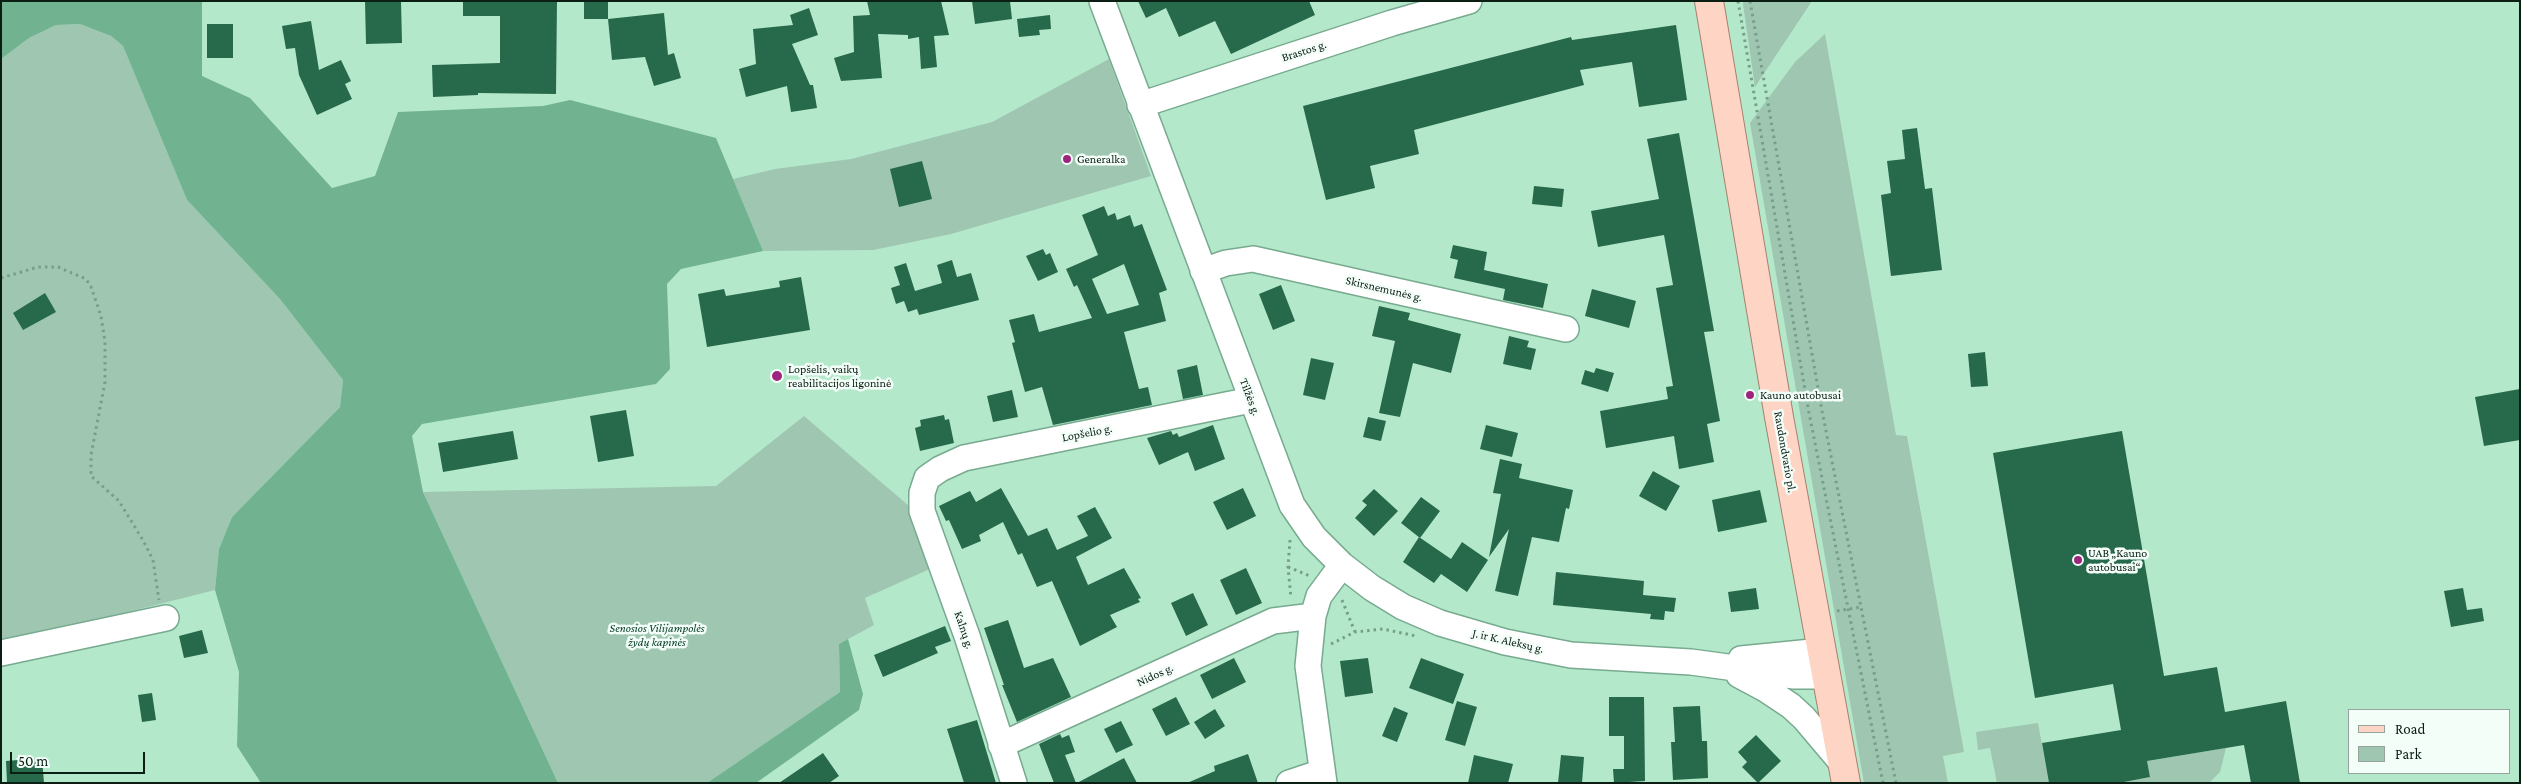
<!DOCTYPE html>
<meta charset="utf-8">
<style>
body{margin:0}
#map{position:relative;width:2521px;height:784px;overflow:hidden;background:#b4e8cb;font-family:"Crimson Pro",serif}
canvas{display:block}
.frame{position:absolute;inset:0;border:2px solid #0a1e14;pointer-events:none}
.legend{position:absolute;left:2348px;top:709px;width:162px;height:65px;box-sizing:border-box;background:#f4fef8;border:1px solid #96a49d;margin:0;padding:6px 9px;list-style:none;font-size:15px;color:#0a1e14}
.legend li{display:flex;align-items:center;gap:10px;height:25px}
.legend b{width:25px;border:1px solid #96a49d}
.scale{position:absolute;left:10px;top:752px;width:135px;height:22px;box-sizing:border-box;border:2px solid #0a1e14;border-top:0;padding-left:6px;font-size:15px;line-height:18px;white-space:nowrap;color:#0a1e14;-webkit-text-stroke:4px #f4fef8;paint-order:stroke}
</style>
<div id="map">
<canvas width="2521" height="784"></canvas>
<div class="frame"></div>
<ul class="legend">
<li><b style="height:6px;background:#fed4c4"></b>Road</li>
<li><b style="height:14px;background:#9fc6b1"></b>Park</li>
</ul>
<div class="scale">50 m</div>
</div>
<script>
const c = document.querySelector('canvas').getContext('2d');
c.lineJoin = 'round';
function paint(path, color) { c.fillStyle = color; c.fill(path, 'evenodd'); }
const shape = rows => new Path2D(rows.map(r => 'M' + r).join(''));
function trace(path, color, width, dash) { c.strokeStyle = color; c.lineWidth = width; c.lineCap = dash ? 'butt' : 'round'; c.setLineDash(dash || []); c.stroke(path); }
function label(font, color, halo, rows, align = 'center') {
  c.font = font + ' "Crimson Pro",serif'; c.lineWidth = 5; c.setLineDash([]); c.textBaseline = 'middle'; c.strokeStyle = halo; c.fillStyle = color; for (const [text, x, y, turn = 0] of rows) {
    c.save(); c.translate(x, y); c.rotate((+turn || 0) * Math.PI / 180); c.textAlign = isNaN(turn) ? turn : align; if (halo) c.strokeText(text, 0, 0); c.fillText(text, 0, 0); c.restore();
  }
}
const green = shape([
 [1743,1,1812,1,1755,87,1743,4],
 [80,24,111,36,123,46,187,200,280,299,343,380,340,407,232,517,219,549,215,590,1,644,1,59,29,38,56,25],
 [1825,34,1896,435,1907,436,1964,752,1943,756,1948,783,1864,783,1750,123,1795,62],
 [1109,59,1151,176,951,234,873,250,763,251,733,179,775,169,851,159,992,122],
 [804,416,909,506,932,568,865,598,874,625,839,644,840,692,707,783,558,783,423,492,716,486],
 [2038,723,2049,783,1997,783,1990,748,1978,750,1976,732],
 [2226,748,2220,772,2209,783,2119,783,2150,777,2147,761]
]);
const forest = shape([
 [1,1,202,1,202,76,250,98,332,188,375,176,398,112,543,106,570,100,716,138,763,251,681,269,667,284,670,369,656,384,422,424,412,436,423,492,558,783,261,783,237,746,239,672,215,590,219,549,232,517,340,407,343,380,280,299,187,200,123,46,111,36,80,24,56,25,29,38,1,59],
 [848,639,863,694,859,710,756,783,707,783,840,692,839,644]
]);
const building = shape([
 [365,1,401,1,402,43,366,44],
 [463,1,557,1,556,94,478,93,478,95,433,97,432,65,500,63,500,16,463,16],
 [584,1,608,1,608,19,584,19],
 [867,1,941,1,949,35,934,36,937,67,921,69,919,37,908,39,908,35,878,34,882,78,841,81,834,58,854,52,853,16,870,15],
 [972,1,1010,1,1012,19,975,24],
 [1138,1,1309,1,1315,15,1231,54,1215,21,1179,37,1166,8,1146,18],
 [809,8,818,35,792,44,810,85,813,85,817,108,791,112,787,86,746,97,739,69,756,64,753,29,793,25,790,15],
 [664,13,668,55,674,53,681,78,654,86,645,57,612,60,608,19],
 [1050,15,1051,29,1039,30,1040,35,1019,37,1017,19],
 [311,21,319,70,341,60,351,81,345,84,352,99,317,115,299,75,295,48,286,49,282,26],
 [207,24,233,24,233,58,207,58],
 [1676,25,1687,100,1639,107,1632,62,1580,70,1584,85,1414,130,1419,154,1370,166,1375,188,1326,200,1303,106,1571,37,1572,40],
 [1917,128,1925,189,1932,188,1942,270,1891,276,1881,195,1891,193,1887,161,1905,159,1902,130],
 [1679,133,1714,331,1704,332,1720,421,1707,424,1714,462,1679,469,1674,436,1606,448,1600,411,1668,399,1666,387,1673,386,1656,288,1673,285,1664,235,1598,247,1591,211,1659,199,1647,139],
 [922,161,932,199,899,207,890,169],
 [1534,186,1564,189,1562,207,1532,204],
 [1104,206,1108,216,1115,213,1117,220,1130,215,1134,227,1142,224,1167,290,1159,293,1166,321,1124,332,1139,389,1148,387,1152,405,1053,425,1042,387,1025,392,1012,343,1015,342,1009,320,1034,314,1039,332,1092,318,1077,285,1074,287,1066,269,1098,255,1082,215],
 [1124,264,1139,305,1107,314,1092,279],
 [1453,245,1487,252,1484,270,1548,284,1543,308,1503,300,1505,289,1454,278,1458,260,1450,258],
 [1043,249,1046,255,1050,253,1058,272,1038,281,1026,256],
 [952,260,957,277,971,273,979,300,919,315,917,309,908,312,904,301,896,304,891,288,900,285,894,267,906,263,915,291,942,283,937,265],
 [801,277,810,330,707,347,698,294,724,289,726,296,780,287,779,281],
 [1281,285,1295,321,1273,330,1259,294],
 [1592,289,1636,301,1629,328,1585,316],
 [45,293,56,312,23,330,13,313],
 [1379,306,1410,313,1408,320,1461,334,1451,373,1413,363,1400,417,1379,413,1395,341,1372,336],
 [1509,336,1529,341,1527,347,1536,349,1531,370,1503,364],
 [1985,352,1988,386,1971,387,1968,354],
 [1311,358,1334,363,1325,400,1303,395],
 [1197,365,1203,395,1183,399,1177,370],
 [1596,368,1614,373,1608,392,1581,384,1585,370,1594,373],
 [2520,389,2520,440,2484,446,2475,397],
 [1012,390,1018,417,993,422,987,396],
 [626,410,634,456,598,462,590,416],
 [944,415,945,420,949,419,954,443,920,451,915,428,921,426,920,420],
 [1368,417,1386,421,1381,441,1363,437],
 [1213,425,1225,459,1195,471,1188,452,1159,465,1147,438,1171,431,1173,435,1177,433,1179,437],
 [1486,425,1518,433,1512,457,1480,449],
 [513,431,518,459,443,472,438,443],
 [2122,431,2164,676,2217,667,2225,712,2286,701,2300,783,2251,783,2244,745,2147,761,2150,777,2119,783,2049,783,2042,743,2121,730,2113,684,2035,698,1993,453],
 [1500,459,1522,464,1519,478,1573,490,1569,509,1566,508,1559,542,1532,537,1518,596,1495,591,1509,529,1489,557,1501,494,1493,493],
 [1653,471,1680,486,1666,511,1639,496],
 [1001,488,1028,536,1047,528,1057,550,1088,536,1077,516,1095,507,1112,538,1076,557,1088,585,1124,568,1141,598,1138,599,1140,602,1110,615,1117,627,1080,646,1052,581,1037,587,1022,553,1018,555,1003,522,979,535,981,541,962,549,949,520,946,521,939,506,970,491,976,502],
 [1243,488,1256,516,1227,530,1213,502],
 [1374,489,1398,511,1374,536,1355,518,1367,505,1362,501],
 [1760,490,1767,522,1718,532,1712,500],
 [1421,497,1440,511,1420,538,1401,523],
 [1419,537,1451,559,1462,542,1488,560,1467,592,1441,574,1434,583,1403,562],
 [1246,568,1262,603,1236,615,1220,580],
 [1556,572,1644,581,1643,595,1676,598,1674,612,1665,611,1664,620,1650,619,1651,614,1553,605],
 [1756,588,1759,609,1731,612,1728,592],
 [2463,588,2467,610,2482,608,2484,621,2451,627,2444,591],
 [1193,593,1208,625,1186,636,1171,603],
 [1008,620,1024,668,1053,658,1071,697,1017,722,1002,685,1004,685,984,628],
 [945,626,951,641,935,647,938,653,883,677,874,655],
 [202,630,208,653,184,658,179,636],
 [1234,658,1246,682,1212,699,1200,675],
 [1368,658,1373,693,1345,697,1340,661],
 [1421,658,1464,674,1453,704,1409,688],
 [152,693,156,720,142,722,138,695],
 [1176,697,1190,724,1166,736,1152,709],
 [1609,697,1644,697,1645,781,1614,783,1613,769,1624,769,1624,736,1609,736],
 [1457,701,1477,707,1465,746,1445,740],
 [1700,706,1702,741,1707,741,1708,778,1673,780,1671,742,1675,742,1673,707],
 [1394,707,1408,713,1397,742,1382,736],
 [1215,709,1225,726,1205,739,1194,722],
 [977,720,996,783,964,783,947,729],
 [1121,721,1133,745,1116,753,1104,729],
 [1060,734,1062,738,1069,735,1075,752,1065,755,1076,783,1054,783,1039,744],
 [1756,735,1781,761,1758,783,1742,767,1747,762,1738,752],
 [823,753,839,776,829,783,779,783],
 [1248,754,1258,783,1187,783,1215,771,1214,766],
 [1474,755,1513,764,1508,783,1468,783],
 [1561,755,1584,757,1582,783,1558,783],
 [42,758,44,783,7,783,6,761],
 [1124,758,1137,783,1077,783]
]);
const path = shape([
 [1738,1,1809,413,1883,783],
 [1750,1,1822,411,1896,783],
 [1,278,38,267,58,267,86,279,91,287,101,316,105,342,105,382,91,455,91,476,119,501,144,542,153,560,159,600],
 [1290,540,1288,567,1291,598],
 [1288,567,1310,576],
 [1342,600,1355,632],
 [1837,611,1861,607],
 [1331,644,1355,632,1383,629,1416,636]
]);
const minor = shape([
 [1102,1,1292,505,1314,537,1342,565,1372,588,1403,607,1440,623,1505,642,1571,655,1691,662,1794,676,1826,676],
 [1140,105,1392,23,1469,1],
 [1203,271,1226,263,1253,259,1566,329],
 [1,653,166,618],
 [1741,659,1822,651],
 [1739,675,1767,690,1791,706,1804,718,1842,763],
 [1001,745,1273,621,1313,616],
 [1014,783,967,636,922,511,922,493,927,478,940,469,964,458,1251,400],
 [1289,783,1322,772],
 [1324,783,1308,666,1313,616,1319,596,1342,565]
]);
const major = shape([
 [1709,1,1779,417,1846,783]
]);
const markers = [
 [1067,159,5,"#9d257e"],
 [777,376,6,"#9d257e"],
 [1750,395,5,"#9d257e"],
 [2078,560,5,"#9d257e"]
];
const streetNames = [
 ["Brastos g.",1304,51,-18],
 ["Skirsnemunės g.",1384,289,13],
 ["Tilžės g.",1250,397,69],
 ["Lopšelio g.",1087,433,-11],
 ["Raudondvario pl.",1785,452,80],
 ["Kalnų g.",964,630,71],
 ["J. ir K. Aleksų g.",1508,641,13],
 ["Nidos g.",1155,675,-25]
];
const poiNames = [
 ["Generalka",1077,159],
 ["Lopšelis, vaikų",788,369],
 ["reabilitacijos ligoninė",788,383],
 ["Kauno autobusai",1760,395],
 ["UAB „Kauno",2088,553],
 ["autobusai“",2088,567]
];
const parkNames = [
 ["Senosios Vilijampolės",657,628],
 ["žydų kapinės",657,642]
];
paint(green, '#9fc6b1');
paint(forest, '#71b291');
paint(building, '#27694b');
trace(minor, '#77aa8f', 28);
trace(major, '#a8816d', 30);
trace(path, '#769e88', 3, [2.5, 4]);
trace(minor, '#fff', 25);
trace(major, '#fed4c4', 28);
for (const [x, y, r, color] of markers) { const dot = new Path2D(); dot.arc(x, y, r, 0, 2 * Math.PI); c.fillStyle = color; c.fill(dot); trace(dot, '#f4fef8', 2); }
label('12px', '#0a1e14', '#f4fef8', streetNames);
label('12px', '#0a1e14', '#f4fef8', poiNames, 'left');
label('italic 12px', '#013a24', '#f4fef8', parkNames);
</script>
